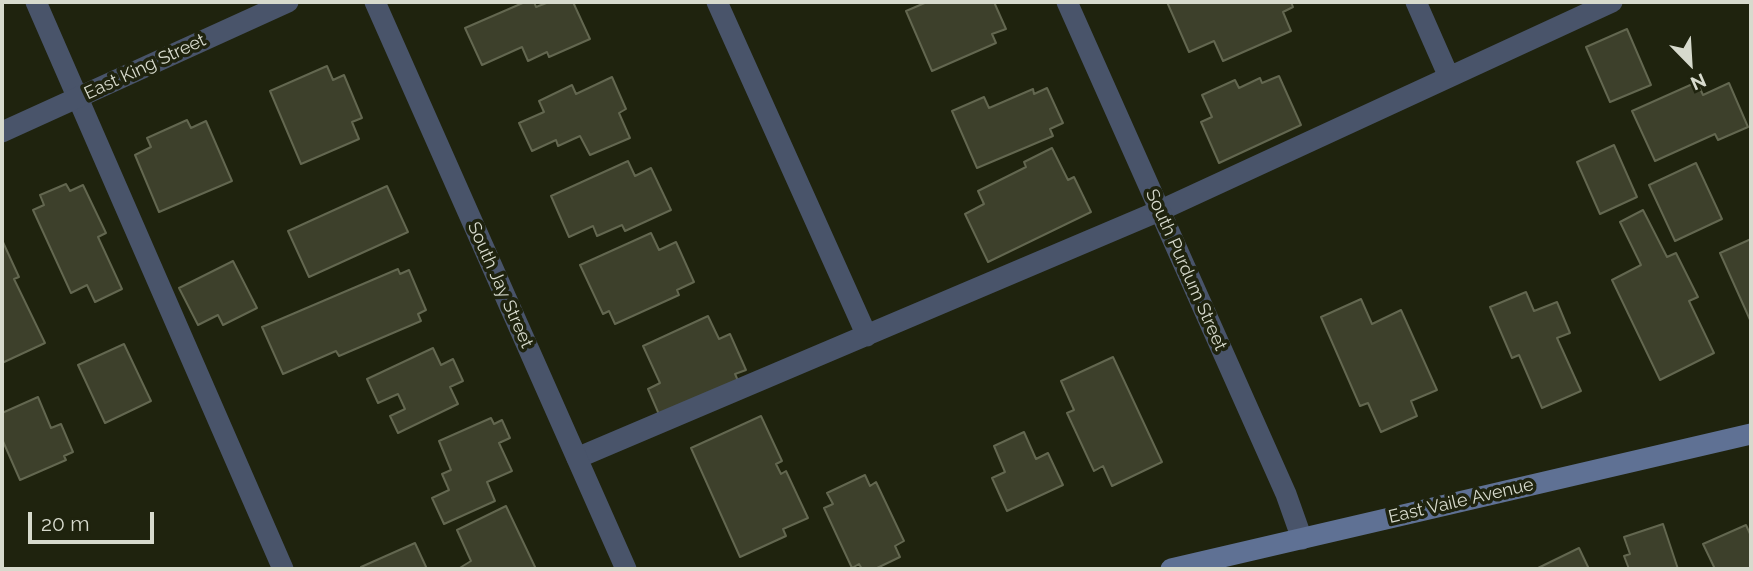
<!DOCTYPE html>
<style>
body{margin:0}
#map{position:relative;width:1753px;height:571px;overflow:hidden;background:#1f230e;font-family:Raleway,sans-serif}
canvas{display:block}
.frame{position:absolute;inset:0;border:4px solid #d7dacd;pointer-events:none}
.north{position:absolute;left:1655px;top:28px;width:70px;height:70px;-webkit-text-stroke:5px #1f230e;paint-order:stroke;rotate:156deg;font-size:19px;font-weight:700;line-height:28px;text-align:center;color:#d7dacd}
.north::after{content:'';display:block;margin:auto;width:24px;height:32px;background:#d7dacd;clip-path:polygon(50% 0,100% 100%,50% 72%,0 100%)}
.scale{position:absolute;left:28px;top:512px;width:126px;height:32px;box-sizing:border-box;border:4px solid #d7dacd;border-top:0;padding-left:9px;font-size:21px;line-height:24px;white-space:nowrap;color:#d7dacd;-webkit-text-stroke:5px #1f230e;paint-order:stroke}
</style>
<div id="map">
<canvas width="1753" height="571"></canvas>
<div class="frame"></div>
<div class="north">N</div>
<div class="scale">20 m</div>
</div>
<script>
const c = document.querySelector('canvas').getContext('2d');
c.lineJoin = 'round';
function paint(path, color) { c.fillStyle = color; c.fill(path, 'evenodd'); }
const shape = rows => new Path2D(rows.map(r => 'M' + r).join(''));
function trace(path, color, width, dash) { c.strokeStyle = color; c.lineWidth = width; c.lineCap = dash ? 'butt' : 'round'; c.setLineDash(dash || []); c.stroke(path); }
function label(font, color, halo, rows, align = 'center') {
  c.font = font + ' Raleway,sans-serif'; c.lineWidth = 7; c.setLineDash([]); c.textBaseline = 'middle'; c.strokeStyle = halo; c.fillStyle = color; for (const [text, x, y, turn = 0] of rows) {
    c.save(); c.translate(x, y); c.rotate((+turn || 0) * Math.PI / 180); c.textAlign = isNaN(turn) ? turn : align; if (halo) c.strokeText(text, 0, 0); c.fillText(text, 0, 0); c.restore();
  }
}
const building = shape([
 [525,2,534,2,536,7,549,2,573,2,590,39,549,57,547,52,528,61,522,47,482,65,465,28,525,2],
 [927,2,994,2,1006,29,992,34,996,43,932,71,906,11,927,2],
 [1167,2,1291,2,1293,7,1283,12,1291,31,1223,61,1214,41,1189,52,1167,2],
 [1627,29,1651,85,1610,102,1586,47,1627,29],
 [327,66,333,80,344,75,362,118,352,122,359,139,301,164,270,91,327,66],
 [1279,76,1301,125,1219,163,1201,122,1212,117,1202,95,1235,80,1239,88,1260,78,1262,83,1279,76],
 [612,77,626,109,619,113,630,138,590,155,580,136,558,146,556,140,532,151,519,123,544,112,539,101,572,85,576,94,612,77],
 [1697,82,1703,95,1729,83,1748,127,1718,140,1715,134,1655,161,1632,111,1697,82],
 [1047,88,1063,123,1050,129,1053,136,977,168,952,111,984,97,989,108,1033,89,1034,94,1047,88],
 [187,120,191,128,206,121,232,181,159,212,135,155,151,147,147,138,187,120],
 [1614,145,1637,197,1600,214,1577,162,1614,145],
 [1052,148,1068,180,1074,177,1091,212,988,262,965,214,984,204,978,191,1026,167,1024,162,1052,148],
 [628,161,635,176,651,168,671,210,625,231,622,225,597,236,593,226,569,237,551,196,628,161],
 [1696,163,1722,219,1675,241,1649,185,1696,163],
 [66,184,70,191,83,185,106,233,98,237,122,289,95,302,87,285,71,293,33,210,44,205,40,195,66,184],
 [387,186,408,232,309,277,288,231,387,186],
 [1643,210,1667,257,1676,253,1698,297,1689,301,1714,353,1660,380,1612,280,1641,265,1620,222,1643,210],
 [651,233,659,250,676,242,694,282,677,290,679,295,615,324,609,311,603,314,580,265,651,233],
 [1751,239,1751,322,1720,253,1751,239],
 [2,240,19,277,14,279,45,343,2,363,2,240],
 [233,261,257,308,223,325,218,315,198,325,179,288,233,261],
 [398,269,400,274,409,270,426,310,418,314,421,321,339,356,336,351,283,374,262,327,398,269],
 [1526,292,1534,311,1557,302,1570,333,1557,338,1581,391,1542,408,1519,355,1512,358,1490,307,1526,292],
 [1361,299,1372,324,1401,310,1437,390,1411,401,1417,416,1381,432,1368,403,1360,406,1321,317,1361,299],
 [708,316,719,339,730,334,746,370,735,374,739,383,661,419,648,389,660,383,643,346,708,316],
 [124,344,151,401,105,423,78,365,124,344],
 [433,348,441,365,453,359,463,381,450,387,458,404,398,433,390,416,405,409,398,394,378,403,367,379,433,348],
 [1113,357,1162,462,1112,486,1103,466,1094,471,1067,413,1074,410,1061,381,1113,357],
 [38,397,51,428,61,424,73,452,64,456,66,460,20,480,2,439,2,413,38,397],
 [761,416,782,461,776,464,781,474,786,471,808,518,783,529,786,536,740,557,691,448,761,416],
 [491,418,494,424,502,420,510,438,499,443,512,471,487,482,495,501,444,524,432,498,449,490,442,474,451,470,439,441,491,418],
 [1024,432,1036,459,1048,453,1063,485,1007,511,992,478,1005,472,994,446,1024,432],
 [865,475,870,486,876,482,904,541,895,546,900,557,875,569,862,569,859,564,852,568,824,508,833,504,827,493,865,475],
 [506,506,536,569,458,569,471,561,457,530,506,506],
 [1663,524,1678,569,1629,569,1624,556,1630,554,1624,537,1663,524],
 [1746,525,1751,536,1751,569,1715,569,1703,544,1746,525],
 [415,543,427,569,362,569,361,567,415,543],
 [1579,548,1589,569,1536,569,1579,548]
]);
const lane = shape([
 [36,2,283,569],
 [717,2,867,336],
 [1416,2,1449,77],
 [577,458,1159,211,1612,2]
]);
const street = shape([
 [375,2,626,569],
 [1067,2,1286,494,1302,539],
 [2,132,288,2]
]);
const secondary = shape([
 [1171,569,1751,434]
]);
const streetNames = [
 ["East King Street",145,67,-25],
 ["South Purdum Street",1186,270,66],
 ["South Jay Street",500,285,66],
 ["East Vaile Avenue",1461,501,-13]
];
paint(building, '#3d402b');
trace(building, '#636750', 2);
trace(lane, '#49546a', 21);
trace(street, '#49546a', 21);
trace(secondary, '#5f7194', 21);
label('18px', '#d7dacd', '#1f230e', streetNames);
</script>
